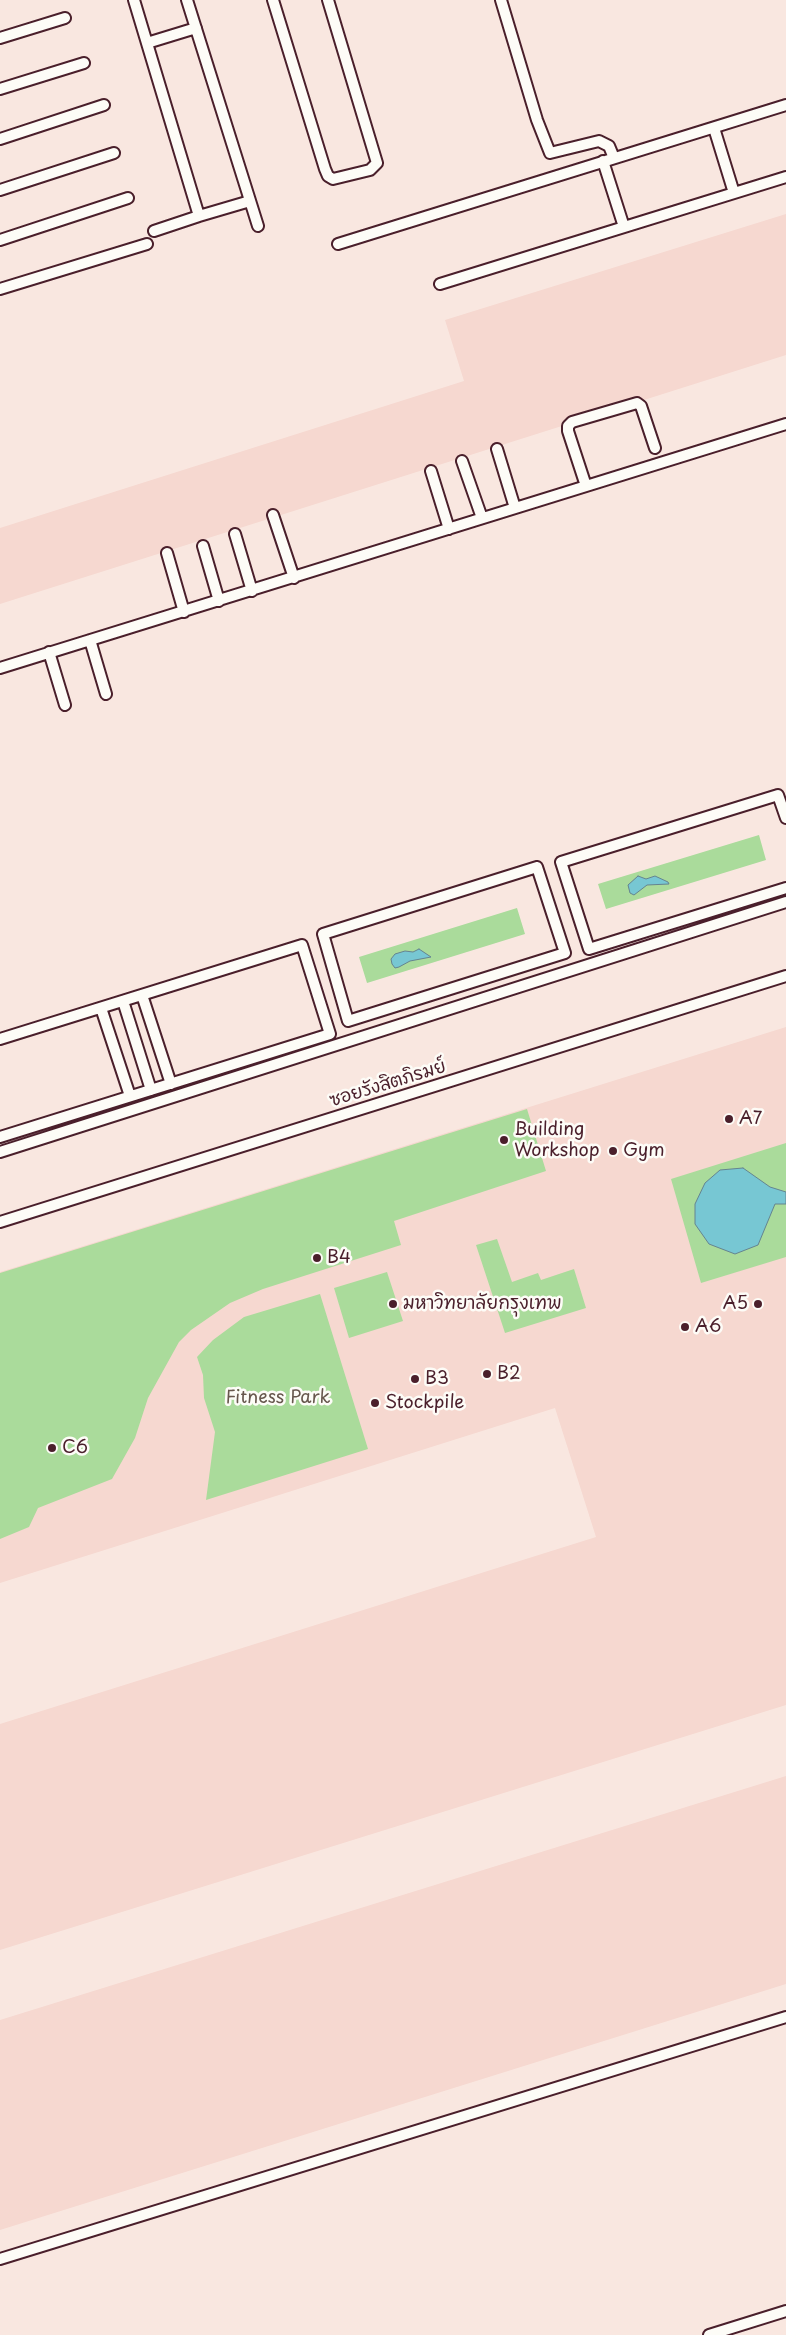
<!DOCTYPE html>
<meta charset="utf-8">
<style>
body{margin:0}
canvas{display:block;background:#f9e7e0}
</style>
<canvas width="786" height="2335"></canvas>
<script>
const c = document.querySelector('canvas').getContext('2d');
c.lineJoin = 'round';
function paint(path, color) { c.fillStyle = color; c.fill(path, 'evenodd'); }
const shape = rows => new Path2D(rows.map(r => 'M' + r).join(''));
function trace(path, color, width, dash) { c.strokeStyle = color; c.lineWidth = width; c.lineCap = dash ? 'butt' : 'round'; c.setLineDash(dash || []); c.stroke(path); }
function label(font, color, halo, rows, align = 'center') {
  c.font = font + ' "Playpen Sans","Playpen Sans Thai",sans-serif'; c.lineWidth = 5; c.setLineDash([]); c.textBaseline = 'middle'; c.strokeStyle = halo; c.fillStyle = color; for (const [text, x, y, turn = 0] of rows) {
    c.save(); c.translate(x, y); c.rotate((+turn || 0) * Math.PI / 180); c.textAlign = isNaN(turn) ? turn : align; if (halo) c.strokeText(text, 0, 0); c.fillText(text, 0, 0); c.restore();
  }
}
const built = shape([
 [786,214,786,355,0,604,0,528,464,381,445,320],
 [786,1027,786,1705,0,1950,0,1724,596,1537,555,1408,0,1583,0,1272],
 [786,1776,786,1984,0,2230,0,2020]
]);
const green = shape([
 [759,835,766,860,606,909,598,884],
 [517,908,525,934,367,983,359,957],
 [527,1109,546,1171,394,1221,401,1245,263,1289,230,1303,191,1330,179,1342,148,1398,135,1438,112,1479,38,1508,29,1527,0,1539,0,1273],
 [786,1143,786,1257,701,1283,671,1179],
 [497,1239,512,1282,538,1273,541,1280,574,1269,586,1308,505,1333,476,1245],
 [387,1272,403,1321,349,1338,334,1288],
 [320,1294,368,1449,206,1500,215,1432,204,1398,203,1375,197,1357,213,1340,244,1317]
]);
const water = shape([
 [638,876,646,879,655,876,668,882,669,884,647,885,634,895,630,893,628,885,638,876],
 [419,949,431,957,410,961,399,967,395,968,392,964,391,959,395,954,405,951,413,952,419,949],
 [743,1168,770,1187,786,1192,786,1204,775,1204,758,1245,735,1254,709,1244,695,1224,695,1204,705,1183,720,1170,743,1168]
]);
const street = shape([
 [134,0,199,216,250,201],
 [187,0,258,226],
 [273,0,325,169,328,176,333,179,370,170,377,163,328,0],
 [501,0,537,120,550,153,599,141,609,146,614,158],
 [0,38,65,18],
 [147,43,196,28],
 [0,89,84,63],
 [714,128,734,193],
 [0,139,104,105],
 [603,161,624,227],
 [0,190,114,153],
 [154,231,199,216],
 [0,240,128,198],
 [338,244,786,105],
 [440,284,786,177],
 [0,289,147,244],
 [497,449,515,508],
 [462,461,482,518],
 [431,471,449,529],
 [586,486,568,431,568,426,572,422,637,403,641,406,655,448],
 [273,515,294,578],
 [235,534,252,591],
 [203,546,219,601],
 [167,553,184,612],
 [90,640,106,694],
 [49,652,65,705],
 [0,668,786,424],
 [786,818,778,795,561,862,589,949,786,888],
 [537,867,565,953,348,1021,323,934,537,867],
 [142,995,171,1084],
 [123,1001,151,1090],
 [101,1008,130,1096],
 [0,1039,302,945,330,1034,0,1137],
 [0,1152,786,902],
 [0,1222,786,976],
 [0,2259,786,2017],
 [709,2335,786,2311]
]);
const markers = [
 [729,1119,5,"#4a1f2b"],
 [504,1140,5,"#4a1f2b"],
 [613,1151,5,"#4a1f2b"],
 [317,1258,5,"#4a1f2b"],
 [393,1304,5,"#4a1f2b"],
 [758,1304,5,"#4a1f2b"],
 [685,1327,5,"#4a1f2b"],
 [487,1374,5,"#4a1f2b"],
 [415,1379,5,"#4a1f2b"],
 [375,1403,5,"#4a1f2b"],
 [52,1448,5,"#4a1f2b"]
];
const streetNames = [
 ["ซอยรังสิตภิรมย์",388,1084,-17]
];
const poiNames = [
 ["A7",739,1119],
 ["Building",514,1130],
 ["Workshop",514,1151],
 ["Gym",623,1151],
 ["B4",327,1258],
 ["มหาวิทยาลัยกรุงเทพ",403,1304],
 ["A5",748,1304,"right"],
 ["A6",695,1327],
 ["B2",497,1374],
 ["B3",425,1379],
 ["Stockpile",385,1403],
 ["C6",62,1448]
];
const parkNames = [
 ["Fitness Park",278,1398]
];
paint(built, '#f6d8d0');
paint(green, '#aadb9b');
paint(water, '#77c7d3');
trace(water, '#658490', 1);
trace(street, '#4a1f2b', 14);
trace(street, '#fdfcf7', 10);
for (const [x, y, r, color] of markers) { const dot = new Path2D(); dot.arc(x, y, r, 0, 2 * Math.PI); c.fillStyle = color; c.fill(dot); trace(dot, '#fdfcf7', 2); }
label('18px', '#4a1f2b', '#fdfcf7', streetNames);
label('18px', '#4a1f2b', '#fdfcf7', poiNames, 'left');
label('18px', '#67574d', '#fdfcf7', parkNames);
</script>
